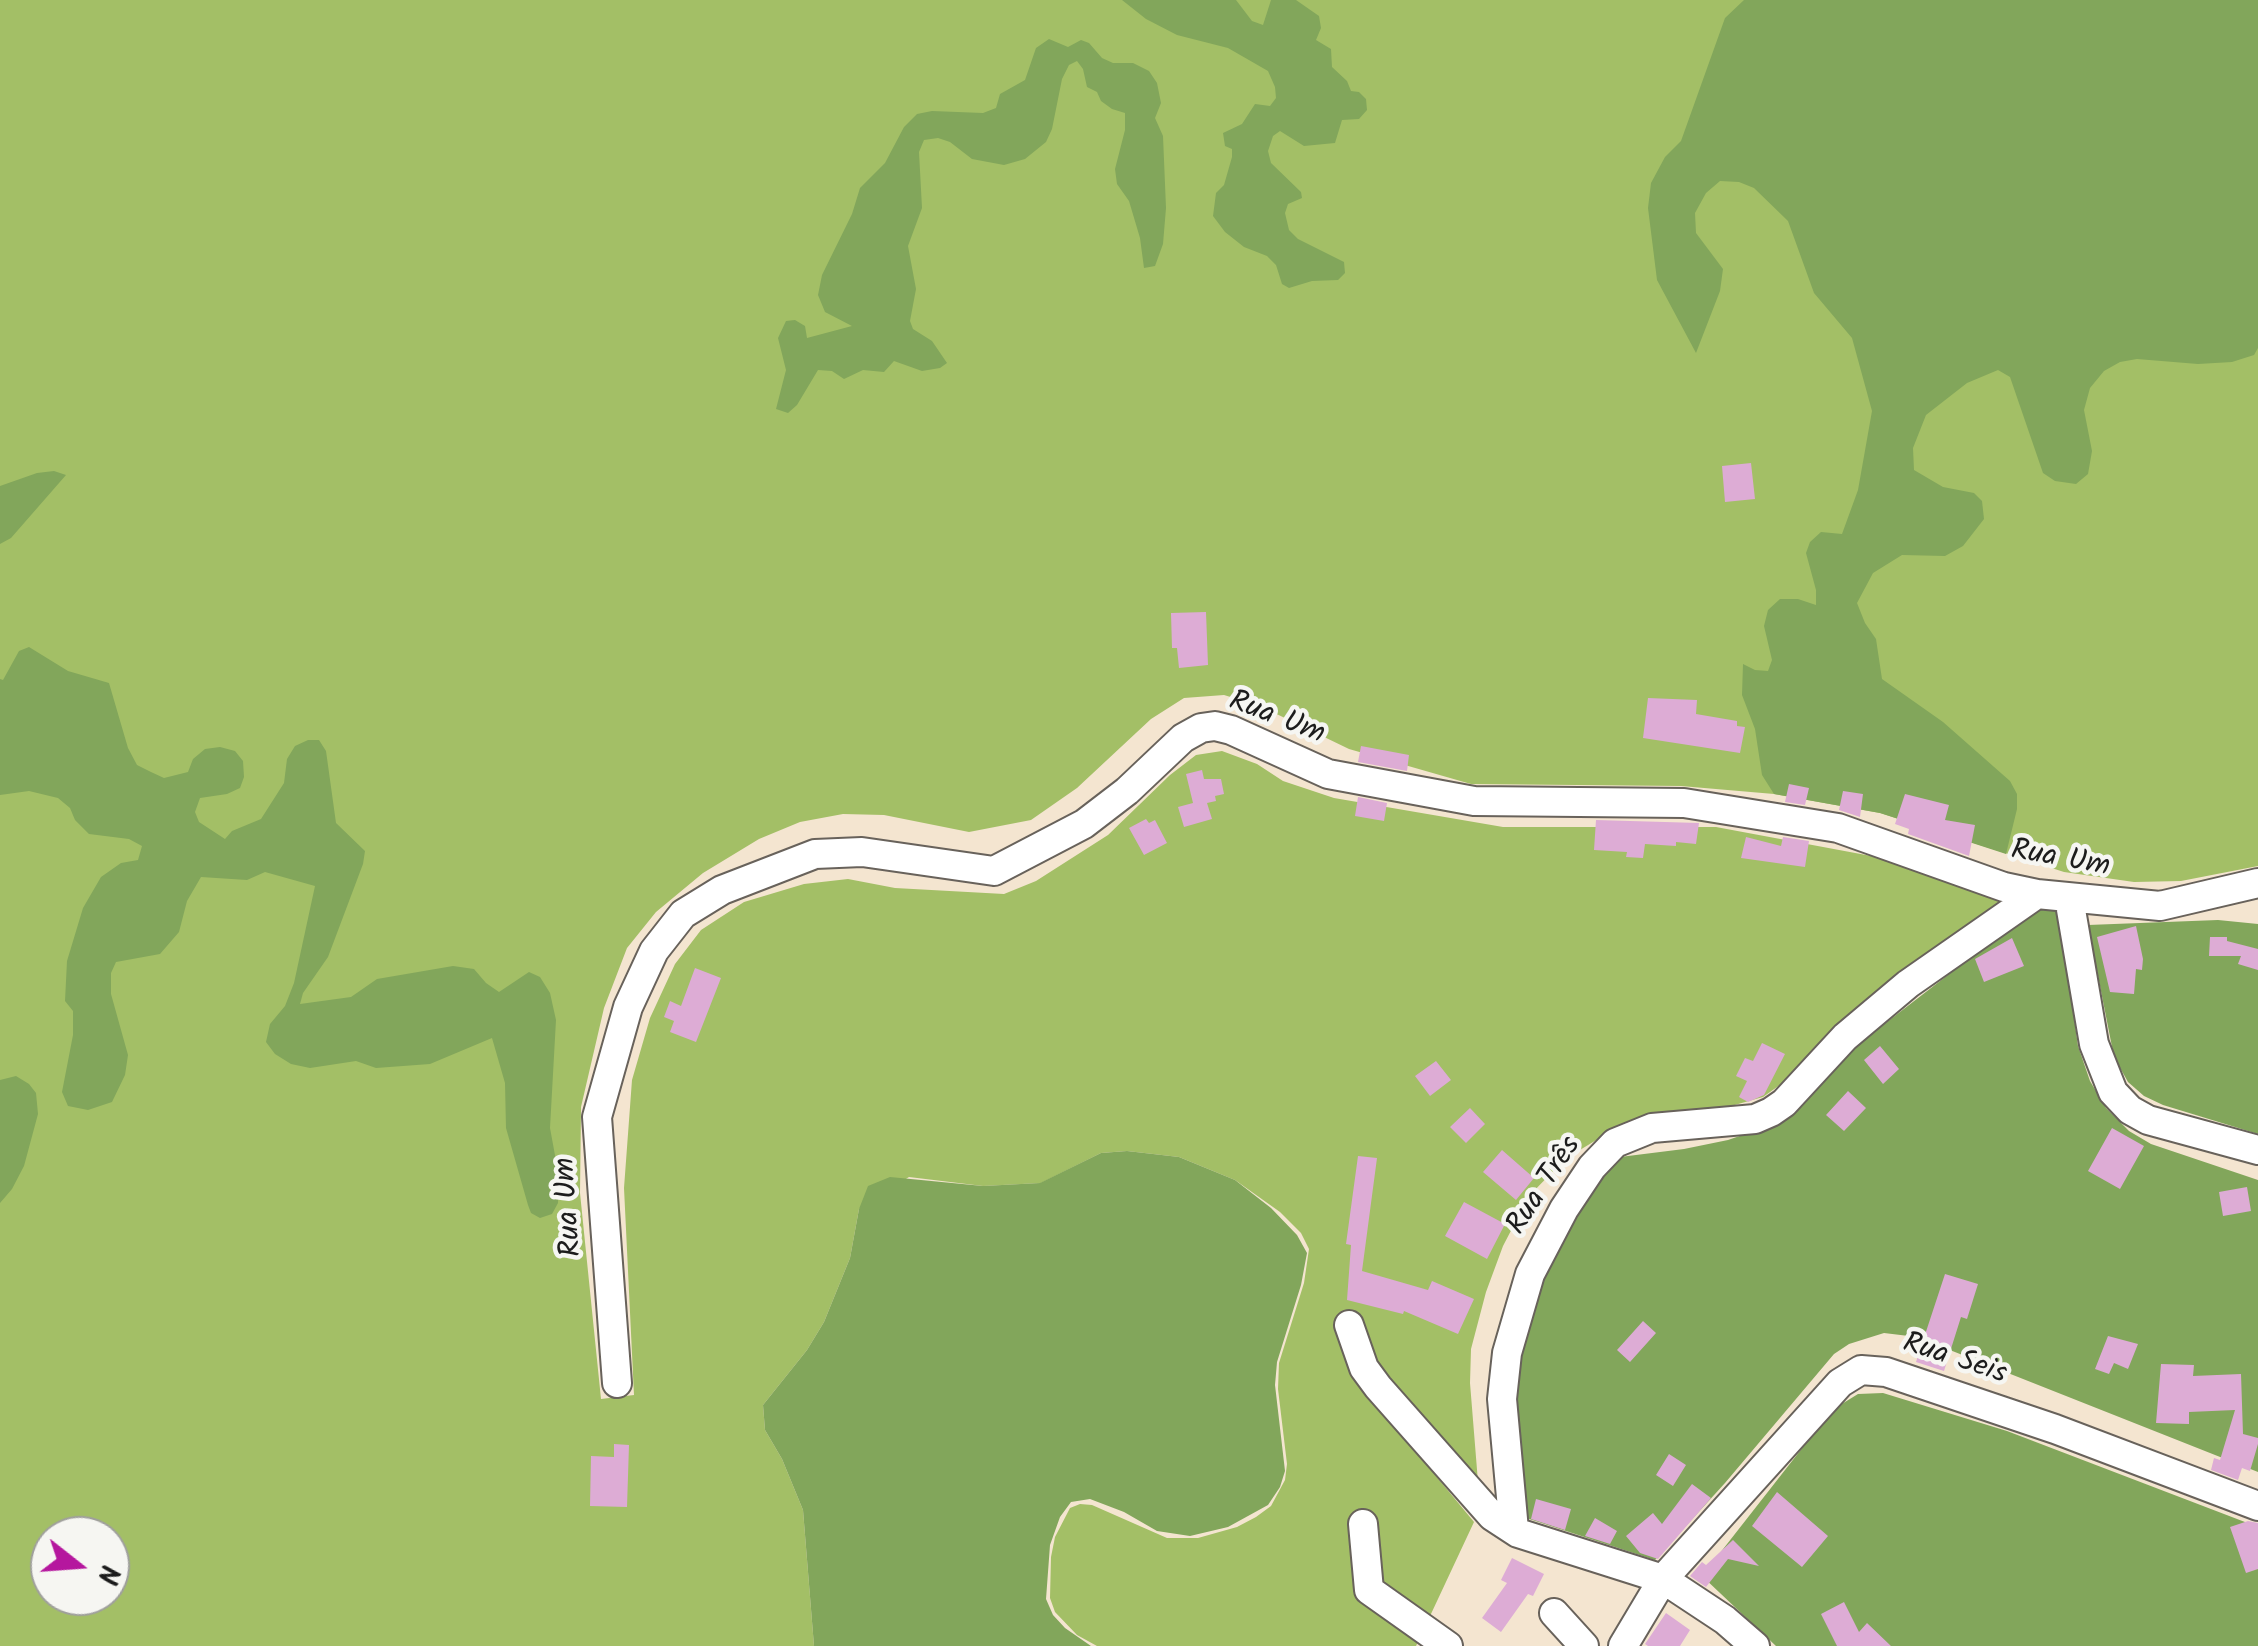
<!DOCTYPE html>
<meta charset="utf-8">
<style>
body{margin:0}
#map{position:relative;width:2258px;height:1646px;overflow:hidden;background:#f4e5d0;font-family:Kalam,sans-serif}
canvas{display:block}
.north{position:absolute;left:30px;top:1516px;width:100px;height:100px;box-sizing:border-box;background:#f6f6f2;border:2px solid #9f9f9c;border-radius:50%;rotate:107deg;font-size:28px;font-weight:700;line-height:40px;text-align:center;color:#1c1c1c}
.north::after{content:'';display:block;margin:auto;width:35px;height:45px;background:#b5179e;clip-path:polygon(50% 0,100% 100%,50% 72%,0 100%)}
</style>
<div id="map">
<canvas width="2258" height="1646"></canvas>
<div class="north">N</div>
</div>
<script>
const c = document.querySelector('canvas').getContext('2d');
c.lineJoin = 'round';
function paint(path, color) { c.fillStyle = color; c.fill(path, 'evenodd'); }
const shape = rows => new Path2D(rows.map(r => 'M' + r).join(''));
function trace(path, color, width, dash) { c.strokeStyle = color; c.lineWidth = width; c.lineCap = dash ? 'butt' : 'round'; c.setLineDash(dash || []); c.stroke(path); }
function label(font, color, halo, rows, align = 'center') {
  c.font = font + ' Kalam,sans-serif'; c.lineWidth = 9; c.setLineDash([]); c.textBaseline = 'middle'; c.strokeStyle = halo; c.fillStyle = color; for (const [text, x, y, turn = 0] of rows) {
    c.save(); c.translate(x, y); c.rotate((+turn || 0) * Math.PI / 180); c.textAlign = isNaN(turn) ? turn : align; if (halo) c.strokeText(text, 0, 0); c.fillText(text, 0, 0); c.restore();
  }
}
const green = shape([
 [0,0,2258,0,2258,866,2181,881,2134,882,2064,872,1880,813,1774,794,1681,786,1471,784,1349,749,1260,706,1224,695,1184,698,1151,719,1077,788,1031,820,969,832,884,815,843,814,800,822,759,839,703,873,656,912,627,948,604,1008,581,1107,580,1193,601,1399,634,1395,624,1188,632,1080,650,1018,675,964,701,930,744,902,804,884,848,879,895,888,1004,894,1036,881,1108,835,1170,775,1196,755,1222,751,1257,764,1283,781,1334,798,1503,827,1716,827,1898,861,2005,902,1902,973,1838,1024,1798,1072,1763,1097,1724,1108,1657,1117,1598,1139,1565,1159,1529,1196,1503,1246,1486,1292,1471,1349,1470,1383,1478,1482,1388,1418,1474,1522,1416,1646,1097,1646,1077,1635,1055,1612,1050,1598,1051,1557,1055,1537,1070,1508,1080,1504,1092,1505,1167,1538,1198,1538,1237,1527,1256,1517,1271,1506,1285,1480,1287,1464,1278,1389,1279,1363,1304,1283,1309,1249,1301,1233,1280,1212,1235,1180,1179,1157,1127,1151,1101,1153,1041,1183,983,1186,909,1177,859,1209,850,1258,824,1322,807,1350,763,1405,765,1430,782,1459,803,1510,814,1646,0,1646],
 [50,1536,110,1536,110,1596,50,1596]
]);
const forest = shape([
 [1122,0,1236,0,1252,21,1263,25,1271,0,1296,0,1319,16,1321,28,1316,40,1331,49,1332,67,1347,81,1351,91,1359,92,1366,99,1367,110,1359,119,1342,120,1335,143,1304,146,1280,131,1273,136,1268,151,1271,163,1301,192,1302,198,1288,204,1285,213,1289,230,1298,239,1344,262,1345,273,1338,280,1312,281,1289,288,1282,284,1276,265,1267,256,1244,247,1225,232,1213,216,1216,193,1224,185,1232,157,1232,149,1225,146,1223,133,1242,124,1255,104,1270,106,1276,98,1275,87,1268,71,1228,48,1177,35,1146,19],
 [1744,0,2258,0,2258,348,2254,355,2232,362,2198,364,2137,359,2120,362,2104,371,2090,388,2084,410,2092,451,2088,474,2076,484,2055,481,2043,473,2010,377,1998,370,1967,383,1926,415,1913,448,1914,470,1943,487,1974,493,1982,501,1984,519,1963,546,1945,556,1902,555,1873,573,1857,603,1865,623,1876,639,1882,679,1943,722,2010,781,2017,794,2017,809,2006,854,1880,813,1774,794,1762,775,1755,729,1742,695,1743,664,1755,670,1768,671,1772,660,1764,626,1768,610,1780,599,1798,599,1816,605,1816,590,1806,553,1810,542,1821,532,1842,534,1858,490,1872,411,1852,338,1814,293,1788,221,1754,188,1739,182,1720,181,1706,193,1695,213,1696,233,1723,269,1720,291,1696,353,1657,280,1648,208,1651,183,1665,157,1681,141,1725,18],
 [1049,39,1068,47,1081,40,1089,43,1102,58,1113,63,1133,63,1149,71,1157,83,1161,103,1155,118,1163,136,1166,208,1163,244,1155,266,1144,268,1140,238,1129,201,1117,184,1115,169,1125,130,1125,113,1112,109,1101,101,1097,92,1087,87,1083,69,1077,61,1069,65,1062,79,1052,129,1046,142,1025,159,1004,165,972,159,950,142,938,138,924,140,919,152,922,208,908,246,916,289,910,321,913,329,932,341,947,363,940,368,922,371,894,361,884,372,863,370,844,379,832,371,818,370,797,405,788,413,776,409,786,370,778,338,786,321,795,320,805,326,807,338,852,326,825,312,818,295,822,275,852,214,860,188,885,163,904,127,917,114,932,111,983,113,996,108,1000,94,1025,80,1036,48],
 [54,471,66,475,11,538,0,544,0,486,37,473],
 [29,647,68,671,109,683,128,748,137,765,151,772,164,778,188,772,193,759,205,749,220,747,235,751,243,761,244,777,240,788,227,794,200,798,195,812,199,822,225,839,232,831,261,819,284,783,287,759,295,746,308,740,319,740,326,751,336,823,365,851,363,864,328,957,303,993,300,1004,351,997,377,979,453,966,474,969,486,983,499,992,529,972,540,977,550,993,556,1020,550,1128,559,1177,558,1203,552,1214,540,1218,531,1213,528,1205,506,1128,505,1083,492,1038,430,1064,376,1068,356,1061,310,1068,291,1064,275,1054,266,1042,270,1024,285,1006,294,983,315,886,265,872,247,880,201,877,187,901,179,932,160,954,116,962,111,973,111,994,128,1055,125,1075,112,1102,88,1110,68,1106,62,1092,73,1035,73,1011,65,1001,67,961,83,908,101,877,121,863,138,860,142,846,129,839,89,834,75,820,70,808,58,798,29,791,0,795,0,679,3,680,19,651],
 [2036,907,2059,911,2078,1046,2090,1081,2106,1108,2129,1131,2151,1144,2258,1180,2258,1472,1917,1337,1884,1333,1849,1344,1834,1354,1725,1483,1655,1560,1520,1516,1508,1398,1533,1291,1581,1195,1620,1157,1684,1149,1728,1140,1760,1129,1852,1049],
 [2218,920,2258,924,2258,1134,2163,1105,2144,1096,2128,1082,2114,1057,2088,925],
 [16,1076,29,1084,36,1093,38,1114,24,1166,12,1189,0,1203,0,1080],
 [1127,1151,1179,1157,1235,1180,1271,1208,1297,1235,1307,1253,1301,1285,1277,1362,1275,1385,1285,1471,1280,1487,1268,1505,1228,1527,1190,1536,1157,1531,1124,1512,1090,1499,1071,1502,1060,1517,1050,1545,1046,1599,1053,1615,1065,1628,1091,1646,814,1646,803,1510,782,1459,765,1430,763,1405,807,1350,824,1322,850,1258,859,1209,868,1186,890,1177,983,1186,1040,1183,1101,1153],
 [1883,1393,2007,1431,2258,1527,2258,1646,1776,1646,1702,1576,1832,1410,1858,1394]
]);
const building = shape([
 [1751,463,1755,499,1725,502,1722,466],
 [1206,612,1208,665,1179,668,1177,648,1172,648,1171,613],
 [1648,698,1697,700,1696,714,1737,721,1737,726,1745,727,1740,753,1643,738],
 [1361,746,1409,755,1407,771,1358,762],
 [1202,770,1204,779,1221,779,1224,794,1215,796,1216,801,1207,803,1212,819,1184,827,1178,807,1193,803,1186,774],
 [1789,784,1809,788,1805,805,1785,802],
 [1843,791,1863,794,1860,817,1839,810],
 [1905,794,1949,805,1945,820,1975,825,1969,856,1908,834,1909,829,1895,824],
 [1358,797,1387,803,1384,821,1355,816],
 [1146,819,1149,823,1155,820,1167,843,1144,855,1129,828],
 [1596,820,1699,823,1696,844,1676,842,1676,846,1645,844,1643,858,1626,857,1627,852,1594,850],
 [1746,837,1781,846,1783,837,1809,841,1805,867,1741,858],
 [2136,926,2143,959,2142,970,2136,969,2134,994,2110,992,2097,937],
 [2210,937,2227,937,2227,941,2258,949,2258,970,2238,964,2241,956,2209,956],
 [2012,938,2024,966,1984,982,1975,959],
 [695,968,721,978,696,1042,670,1032,674,1021,664,1017,670,1001,681,1006],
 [1762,1043,1785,1054,1764,1095,1748,1102,1739,1097,1747,1081,1736,1076,1745,1058,1753,1061],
 [1880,1046,1899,1069,1883,1084,1864,1060],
 [1436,1061,1451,1080,1430,1096,1415,1076],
 [1848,1091,1866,1108,1844,1131,1826,1115],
 [1470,1108,1485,1124,1466,1143,1450,1127],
 [2112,1128,2144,1146,2120,1189,2088,1171],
 [1502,1150,1534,1178,1516,1200,1483,1172],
 [1358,1156,1377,1158,1362,1271,1428,1290,1432,1281,1474,1299,1458,1334,1404,1311,1403,1314,1347,1300,1351,1245,1346,1244],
 [2247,1187,2251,1211,2223,1216,2219,1192],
 [1464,1202,1505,1224,1487,1259,1445,1236],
 [1945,1274,1978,1284,1967,1319,1961,1317,1944,1371,1916,1362],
 [1643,1321,1656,1333,1630,1362,1617,1350],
 [2108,1336,2138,1344,2128,1369,2114,1363,2109,1374,2095,1369],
 [2161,1364,2194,1365,2193,1376,2241,1374,2243,1434,2258,1438,2258,1444,2250,1471,2242,1468,2238,1480,2211,1470,2214,1458,2220,1460,2235,1410,2189,1412,2189,1424,2156,1423],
 [614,1444,629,1445,627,1507,590,1506,591,1456,614,1457],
 [1669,1454,1686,1465,1673,1486,1656,1475],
 [1692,1484,1711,1498,1658,1559,1640,1553,1626,1536,1653,1513,1662,1524],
 [1777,1492,1828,1536,1802,1567,1752,1526],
 [1536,1499,1571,1509,1565,1530,1531,1519],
 [1595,1518,1617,1531,1610,1544,1585,1536],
 [2248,1521,2258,1523,2258,1569,2246,1573,2230,1527],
 [1733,1540,1759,1566,1728,1559,1706,1587,1690,1576,1702,1562,1706,1565],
 [1512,1558,1544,1574,1533,1596,1528,1594,1501,1632,1482,1618,1507,1583,1501,1580],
 [1844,1602,1859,1632,1867,1623,1891,1646,1837,1646,1821,1614],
 [1666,1613,1690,1630,1680,1646,1648,1646,1645,1644]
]);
const minor = shape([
 [2069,898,2094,1044,2113,1092,2130,1110,2148,1120,2258,1150],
 [1349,1325,1364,1368,1378,1387,1492,1516,1518,1533,1663,1579,1725,1620,1755,1646],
 [617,1383,597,1117,628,1007,654,951,683,914,722,890,815,854,862,852,994,871,1084,824,1127,791,1183,738,1201,728,1215,726,1231,730,1328,774,1474,801,1684,803,1838,828,2004,887,2037,894,2160,906,2258,883],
 [1363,1524,1369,1590,1448,1646],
 [1514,1530,1502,1399,1507,1353,1530,1274,1564,1209,1592,1167,1615,1143,1652,1128,1755,1119,1771,1112,1784,1103,1845,1037,1908,984,2037,894],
 [1554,1613,1584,1646],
 [1623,1646,1663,1579,1840,1383,1861,1370,1886,1372,2055,1429,2258,1506]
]);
const streetNames = [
 ["Rua Um",1276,720,21],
 ["Rua Um",2060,861,10],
 ["Rua Três",1546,1187,-57],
 ["Rua Um",571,1207,-94],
 ["Rua Seis",1954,1361,18]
];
paint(green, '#a3bf66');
paint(forest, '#82a65b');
paint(building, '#ddacd5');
trace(minor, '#68625b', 32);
trace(minor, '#fff', 28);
label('30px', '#1c1c1c', '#f6f6f2', streetNames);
</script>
